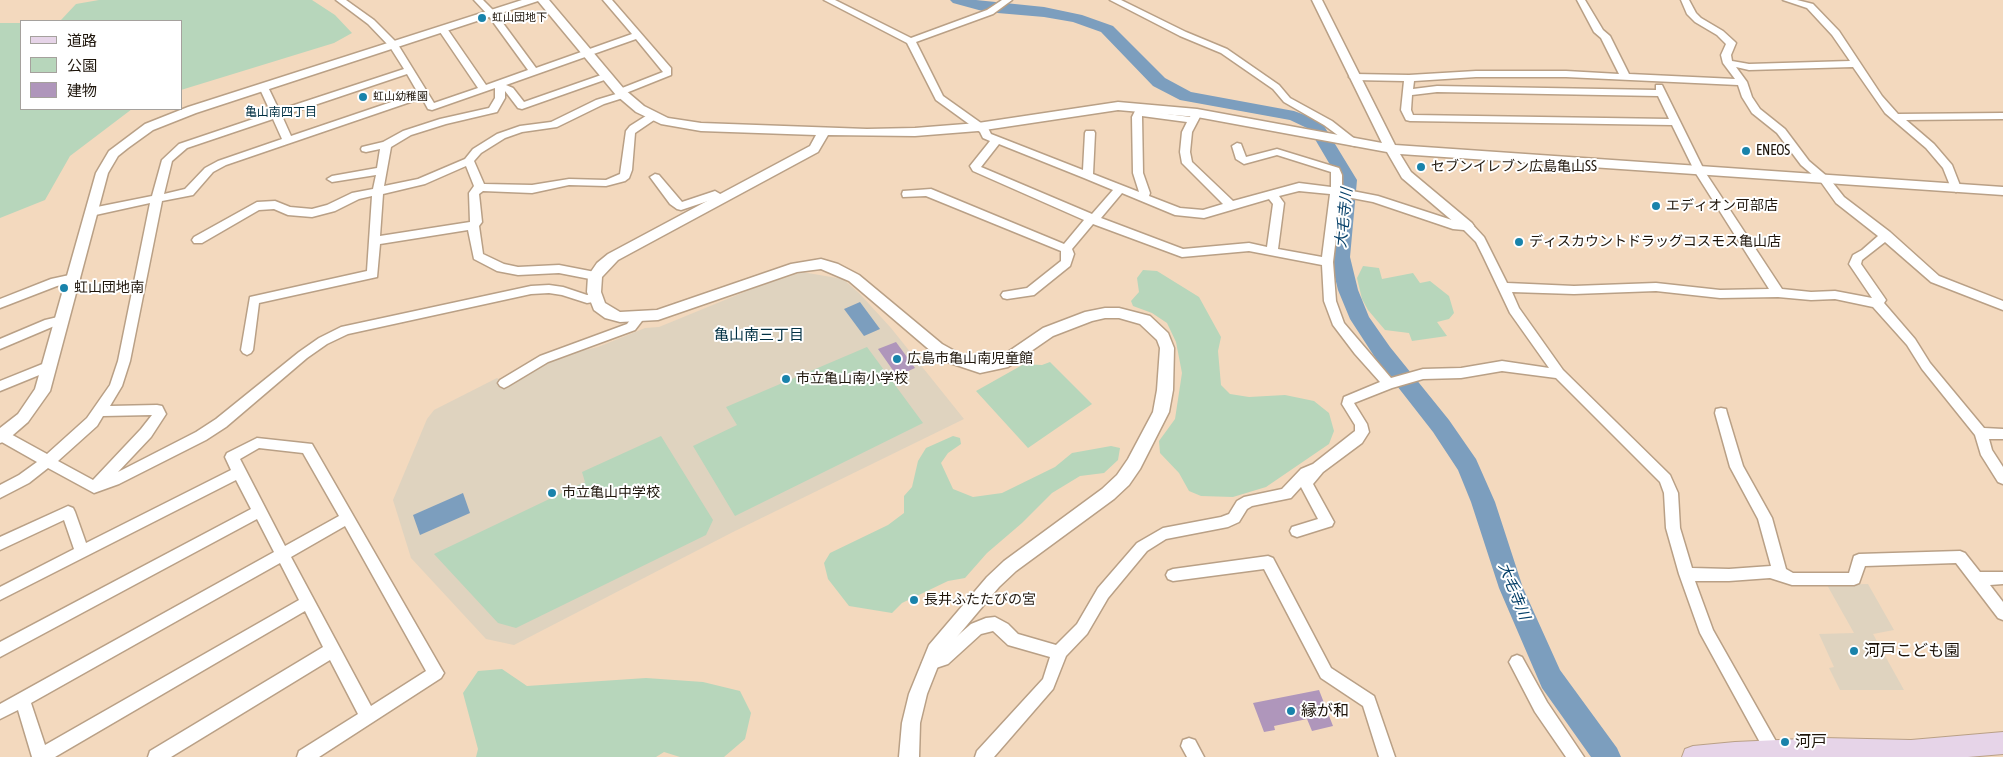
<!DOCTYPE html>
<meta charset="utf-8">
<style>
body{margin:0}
#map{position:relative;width:2003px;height:757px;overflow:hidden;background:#f3d9be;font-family:"Asap Condensed","Noto Sans JP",sans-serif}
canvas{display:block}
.legend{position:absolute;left:20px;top:20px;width:162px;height:90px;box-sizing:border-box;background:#fff;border:1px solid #a5a19d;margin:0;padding:6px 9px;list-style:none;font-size:15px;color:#1e150b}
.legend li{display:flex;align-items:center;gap:10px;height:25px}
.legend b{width:25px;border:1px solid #a5a19d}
</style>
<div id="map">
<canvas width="2003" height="757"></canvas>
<ul class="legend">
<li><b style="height:6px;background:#e6d4e8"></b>道路</li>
<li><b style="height:14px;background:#b7d6bb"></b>公園</li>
<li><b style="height:14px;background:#af96bb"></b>建物</li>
</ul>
</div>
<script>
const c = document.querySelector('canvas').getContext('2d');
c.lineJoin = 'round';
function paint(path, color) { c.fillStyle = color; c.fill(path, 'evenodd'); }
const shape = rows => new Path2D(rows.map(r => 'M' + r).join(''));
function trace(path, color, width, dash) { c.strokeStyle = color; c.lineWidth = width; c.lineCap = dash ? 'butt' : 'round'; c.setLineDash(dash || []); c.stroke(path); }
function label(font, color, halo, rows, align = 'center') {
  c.font = font + ' "Asap Condensed","Noto Sans JP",sans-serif'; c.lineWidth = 4; c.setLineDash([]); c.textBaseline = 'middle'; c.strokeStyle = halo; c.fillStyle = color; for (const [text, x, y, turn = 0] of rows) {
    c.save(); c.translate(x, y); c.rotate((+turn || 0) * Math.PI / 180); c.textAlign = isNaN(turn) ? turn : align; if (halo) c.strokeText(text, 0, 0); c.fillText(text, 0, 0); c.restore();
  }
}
const education = shape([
 [802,272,843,279,859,293,891,328,964,419,733,532,514,645,486,639,411,558,393,500,427,419,434,410,497,378,508,386,547,362,576,352,598,347,645,328,659,327,754,288],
 [1868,584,1894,630,1873,634,1904,690,1840,690,1829,668,1834,667,1819,634,1854,633,1827,585]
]);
const green = shape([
 [99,0,312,0,335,15,352,33,334,43,181,90,181,21,47,21,61,20,76,4],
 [0,23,21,23,21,109,132,109,70,156,45,200,0,218],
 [1363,266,1379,268,1382,279,1413,273,1420,283,1430,281,1449,296,1454,313,1449,319,1437,322,1447,336,1412,341,1409,333,1385,330,1368,310,1362,299,1357,278],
 [1143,270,1157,271,1199,297,1221,337,1218,351,1221,385,1230,394,1249,397,1285,395,1314,401,1329,413,1334,431,1329,444,1266,487,1233,497,1201,496,1189,491,1179,473,1160,453,1159,441,1175,419,1182,373,1176,342,1167,323,1152,313,1133,306,1131,301,1139,292,1137,278],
 [867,347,923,423,735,516,693,446,737,425,726,407],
 [1050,362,1092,404,1028,448,976,391,1024,364,1042,365],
 [661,436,713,520,706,535,516,628,498,623,434,554,585,482,582,472],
 [953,436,960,438,961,444,948,453,941,463,953,489,973,497,1002,493,1055,467,1072,453,1111,446,1120,448,1118,460,1104,473,1080,476,1052,493,1022,523,987,553,965,578,948,581,902,603,892,613,849,606,828,579,824,563,830,553,888,525,904,513,904,496,912,487,918,461,926,448],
 [502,669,527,686,646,678,703,682,740,691,751,713,745,739,724,757,680,757,664,752,656,757,476,757,478,749,463,693,478,671]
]);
const water = shape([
 [860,302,880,329,864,336,844,309],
 [463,493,470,513,420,535,413,515]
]);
const river = shape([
 [950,0,976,0,1044,7,1082,15,1113,26,1165,78,1191,92,1294,111,1321,121,1357,180,1350,257,1358,290,1369,317,1390,347,1449,420,1476,459,1495,502,1523,588,1560,670,1617,748,1621,757,1591,757,1542,688,1499,588,1471,502,1458,470,1433,432,1376,359,1350,319,1338,290,1330,257,1339,180,1309,129,1290,120,1180,100,1153,86,1101,32,1073,22,1044,17,986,12,953,3,950,0]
]);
const building = shape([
 [896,342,915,368,897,376,878,349],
 [1319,690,1333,726,1312,731,1307,719,1274,726,1275,730,1264,732,1253,703]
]);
const minor = shape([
 [336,0,346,0,374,20,397,43,434,103,478,88,438,29,440,27,446,27,486,85,528,70,488,15,474,0,483,0,494,11,536,68,632,34,603,0,612,0,671,68,671,75,626,93,626,97,604,104,557,127,522,132,505,138,481,153,474,161,484,184,532,185,569,179,606,180,620,174,626,131,630,126,649,114,657,114,657,118,635,133,632,170,629,178,625,181,606,186,569,185,532,193,483,191,479,194,482,222,479,226,483,254,504,264,518,267,559,265,595,272,601,276,595,280,559,273,518,275,497,271,474,259,468,230,380,244,377,277,259,303,253,350,251,353,247,355,243,353,241,350,250,297,367,271,372,196,359,199,335,211,312,217,288,215,274,209,259,210,202,243,194,243,192,240,194,237,257,202,275,201,290,207,312,209,327,205,352,193,373,189,376,175,332,182,327,179,332,176,377,168,380,149,366,152,362,151,361,149,362,147,383,142,403,131,440,119,489,108,495,98,495,88,432,110,428,109,422,98,226,165,213,172,193,195,162,201,130,361,122,386,110,406,157,405,162,406,166,414,151,437,118,472,196,432,216,419,299,352,319,338,341,327,531,286,549,285,563,287,587,295,595,294,601,298,599,301,587,303,562,295,549,293,531,294,348,334,327,344,307,358,226,427,206,440,119,484,94,493,48,468,29,483,0,498,0,485,19,475,37,462,0,441,0,431,7,432,47,454,87,418,110,385,118,361,150,203,91,216,86,212,87,209,152,196,162,160,179,144,271,113,259,87,261,85,267,85,279,110,404,69,390,47,368,24,336,0],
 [636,39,663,72,617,90,616,94,596,100,551,122,520,126,497,134,473,149,465,159,418,179,384,186,391,147,411,135,446,124,497,112,505,98,505,91,518,108,522,109,610,78,610,74,604,74,524,102,513,88,506,85,636,39],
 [407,74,418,93,291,136,282,116,407,74],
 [273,119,282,139,218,161,205,168,185,189,164,194,172,161,187,148,273,119],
 [466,166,474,186,469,193,470,222,380,236,383,194,425,184,466,166],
 [152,415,141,429,93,480,58,461,97,426,103,416,152,415],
 [824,0,835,0,911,38,987,10,1002,0,1012,0,993,14,916,42,943,96,988,128,991,134,1083,170,1085,133,1086,131,1094,131,1095,133,1093,174,1139,192,1133,173,1132,117,1138,105,1146,105,1147,107,1145,111,1190,117,1193,111,1197,110,1202,113,1192,132,1190,152,1192,162,1233,201,1299,183,1331,187,1331,172,1277,155,1244,164,1236,159,1232,146,1237,143,1241,144,1246,157,1277,149,1339,168,1342,175,1342,189,1378,196,1458,222,1471,223,1484,237,1507,283,1574,286,1656,283,1720,290,1769,289,1695,172,1672,125,1410,121,1406,120,1401,110,1404,81,1354,80,1349,77,1354,74,1409,75,1476,71,1566,71,1619,74,1601,38,1594,32,1577,0,1585,0,1603,30,1610,36,1629,74,1735,79,1723,63,1721,55,1726,44,1717,35,1695,22,1687,14,1681,0,1689,0,1696,13,1701,18,1723,31,1734,41,1736,43,1731,55,1732,61,1749,64,1850,61,1832,35,1807,8,1783,0,1797,0,1813,4,1839,31,1882,96,1898,114,2003,113,2003,119,1906,120,1934,144,1952,165,1961,188,1956,192,1951,188,1943,168,1926,148,1885,113,1853,67,1749,70,1736,67,1747,82,1752,97,1760,109,1785,129,1809,161,1829,178,1844,197,1890,232,1939,276,2003,301,2003,310,1931,282,1885,242,1862,260,1861,264,1884,297,1886,300,1884,303,1915,339,1930,363,1984,428,2003,429,2003,439,1989,439,1992,450,2003,467,2003,484,1998,482,1981,455,1975,435,1922,369,1907,345,1873,307,1835,299,1811,300,1778,297,1720,298,1656,291,1574,294,1512,292,1519,308,1563,370,1670,475,1678,493,1680,528,1692,568,1729,569,1771,566,1758,519,1730,467,1715,413,1716,409,1721,408,1726,409,1727,413,1743,466,1772,518,1786,569,1793,573,1849,573,1854,556,1859,554,1960,551,1965,553,1980,572,2003,572,2003,584,1990,585,2003,602,2003,620,1998,618,1956,563,1865,566,1859,583,1854,585,1792,585,1770,578,1729,581,1695,581,1713,630,1782,752,1780,757,1768,757,1700,633,1679,574,1666,528,1664,493,1660,482,1556,378,1502,371,1461,378,1423,379,1392,388,1354,403,1367,424,1369,432,1362,443,1323,472,1313,484,1334,522,1332,526,1297,537,1292,535,1290,531,1292,527,1318,519,1301,487,1291,498,1252,506,1247,509,1239,522,1228,527,1166,539,1147,551,1108,598,1087,634,1066,656,1053,689,994,757,975,757,977,751,1043,679,1050,657,1008,645,993,631,981,634,948,664,930,670,925,668,922,663,925,658,938,653,971,624,986,618,995,617,1008,624,1018,634,1056,645,1077,624,1098,588,1137,543,1163,528,1221,517,1229,514,1237,501,1244,497,1282,489,1301,469,1313,464,1355,431,1355,425,1342,404,1344,397,1380,382,1355,354,1333,325,1324,301,1322,265,1249,251,1182,257,1093,224,1072,249,1074,254,1070,266,1034,295,1007,299,1003,298,1001,295,1003,292,1027,288,1061,261,1061,251,926,196,903,197,902,194,903,191,931,189,1064,244,1084,220,973,171,970,166,990,141,983,138,980,132,936,100,907,43,824,0],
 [1476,77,1566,77,1738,85,1742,97,1752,113,1777,133,1801,165,1821,182,1836,203,1878,236,1862,250,1853,255,1849,264,1872,298,1835,291,1811,292,1782,289,1705,172,1662,85,1656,85,1656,90,1437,86,1413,89,1414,81,1476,77],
 [1437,92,1658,96,1669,119,1413,115,1411,110,1412,95,1437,92],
 [1142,116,1187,122,1182,132,1180,152,1182,163,1223,204,1203,210,1180,208,1149,196,1150,193,1143,173,1142,116],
 [999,144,1084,178,1113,190,1092,214,981,167,999,144],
 [1299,191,1330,194,1322,257,1278,249,1284,203,1279,196,1299,191],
 [1122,193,1175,215,1204,218,1269,199,1273,204,1267,247,1249,243,1183,249,1101,218,1122,193],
 [1341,196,1373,202,1453,229,1464,230,1476,242,1483,256,1510,313,1549,368,1502,361,1461,368,1423,369,1391,378,1344,323,1336,301,1333,262,1341,196],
 [1110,0,1121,0,1186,32,1227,49,1279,85,1290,98,1332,121,1360,143,1355,146,1351,145,1324,125,1284,102,1273,89,1221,53,1180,36,1110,0],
 [655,174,659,175,682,202,715,191,727,198,722,202,714,199,681,210,677,209,670,204,650,177,655,174],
 [74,274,78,275,80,278,78,281,57,286,0,308,0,299,51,279,74,274],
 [639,313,645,317,635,330,548,362,508,386,504,388,500,386,498,383,500,380,540,356,627,324,635,314,639,313],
 [62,316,68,320,66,323,52,327,0,349,0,339,45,320,62,316],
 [50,361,54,363,56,366,54,369,0,391,0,381,50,361],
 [257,438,312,444,441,668,444,673,441,678,319,757,297,757,299,751,358,714,330,660,171,757,148,757,150,751,323,647,305,611,55,757,32,757,18,710,0,719,0,704,274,552,257,519,0,657,0,642,251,509,236,480,0,600,0,587,74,549,64,520,0,550,0,537,68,506,73,508,75,512,86,543,231,470,225,457,227,453,257,438],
 [259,448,303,453,339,516,285,546,240,459,259,448],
 [345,526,426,671,371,706,291,557,345,526],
 [280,563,299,600,45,745,31,703,280,563],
 [1268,556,1273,558,1331,668,1374,696,1395,757,1379,757,1363,706,1321,678,1264,569,1173,581,1168,579,1166,575,1168,571,1173,569,1268,556],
 [1517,655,1522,657,1547,702,1584,757,1566,757,1535,712,1509,662,1512,657,1517,655],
 [1189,738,1195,740,1204,757,1187,757,1181,746,1183,740,1189,738]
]);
const tertiary = shape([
 [522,0,549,0,624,89,644,106,668,118,701,123,867,129,915,128,978,123,1118,102,1197,109,1382,143,1312,0,1322,0,1395,145,2003,187,2003,195,1400,154,1411,172,1472,223,1474,226,1472,229,1467,231,1462,229,1402,178,1387,152,1197,117,1118,110,978,131,915,136,828,135,818,152,618,260,602,277,601,292,605,303,620,312,657,310,791,264,821,259,838,264,859,275,942,344,969,359,980,361,999,358,1043,328,1085,312,1105,308,1119,308,1150,316,1168,333,1174,348,1173,390,1169,412,1140,469,1129,485,1114,499,1016,571,999,587,951,644,942,656,927,694,920,723,919,757,899,757,902,723,909,694,929,645,987,577,1004,561,1102,489,1117,475,1128,459,1153,412,1157,390,1160,348,1157,340,1140,324,1119,318,1105,318,1092,321,1053,336,1008,367,980,373,947,362,932,352,849,281,821,269,797,272,658,320,620,322,605,318,594,310,587,292,588,276,597,263,608,254,810,146,816,135,701,131,661,124,636,112,616,95,538,1,196,113,153,130,128,148,118,156,108,173,50,391,28,422,6,441,0,443,0,428,18,414,35,389,96,173,109,151,145,124,188,107,522,0]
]);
const secondary = shape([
 [2003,732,2003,754,1968,757,1682,757,1685,749,1693,746,1735,742,1823,738,1911,740,2003,732]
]);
const markers = [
 [482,18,5,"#1983ab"],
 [363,97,5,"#1983ab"],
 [1746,151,5,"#1983ab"],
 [1421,167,5,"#1983ab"],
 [1656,206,5,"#1983ab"],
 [1519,242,5,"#1983ab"],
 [64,288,5,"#1983ab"],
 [897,359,5,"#1983ab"],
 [786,379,5,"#1983ab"],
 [552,493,5,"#1983ab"],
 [914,600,5,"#1983ab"],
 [1854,651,5,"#1983ab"],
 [1291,711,5,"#1983ab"],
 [1785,742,5,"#1983ab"]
];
const farPoinames = [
 ["虹山団地下",492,18],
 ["虹山幼稚園",373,97]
];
const farNeighbourhoodnames = [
 ["亀山南四丁目",281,112]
];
const poiNames = [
 ["ENEOS",1756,151],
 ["セブンイレブン広島亀山SS",1431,167],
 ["エディオン可部店",1666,206],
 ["ディスカウントドラッグコスモス亀山店",1529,242],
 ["虹山団地南",74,288],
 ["広島市亀山南児童館",907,359],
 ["市立亀山南小学校",796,379],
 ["市立亀山中学校",562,493],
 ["長井ふたたびの宮",924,600]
];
const waterNames = [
 ["大毛寺川",1344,218,-84],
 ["大毛寺川",1514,591,68]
];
const neighbourhoodNames = [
 ["亀山南三丁目",759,335]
];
const nearPoinames = [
 ["河戸こども園",1864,651],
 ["縁が和",1301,711],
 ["河戸",1795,742]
];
paint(education, '#dfd3bf');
paint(green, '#b7d6bb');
paint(water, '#7c9ebe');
paint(river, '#7c9ebe');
paint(building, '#af96bb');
trace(minor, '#b9a086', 3);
trace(tertiary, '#b9a086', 3);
trace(secondary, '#b9a086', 2);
paint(minor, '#fff');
paint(tertiary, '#fff');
paint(secondary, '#e6d4e8');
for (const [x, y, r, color] of markers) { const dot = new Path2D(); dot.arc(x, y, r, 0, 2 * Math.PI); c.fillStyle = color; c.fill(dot); trace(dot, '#fff', 2); }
label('11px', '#1e150b', '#fff', farPoinames, 'left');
label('12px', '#003043', '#fff', farNeighbourhoodnames);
label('14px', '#1e150b', '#fff', poiNames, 'left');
label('italic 15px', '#064069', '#fff', waterNames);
label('15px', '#003043', '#fff', neighbourhoodNames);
label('16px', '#1e150b', '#fff', nearPoinames, 'left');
</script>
